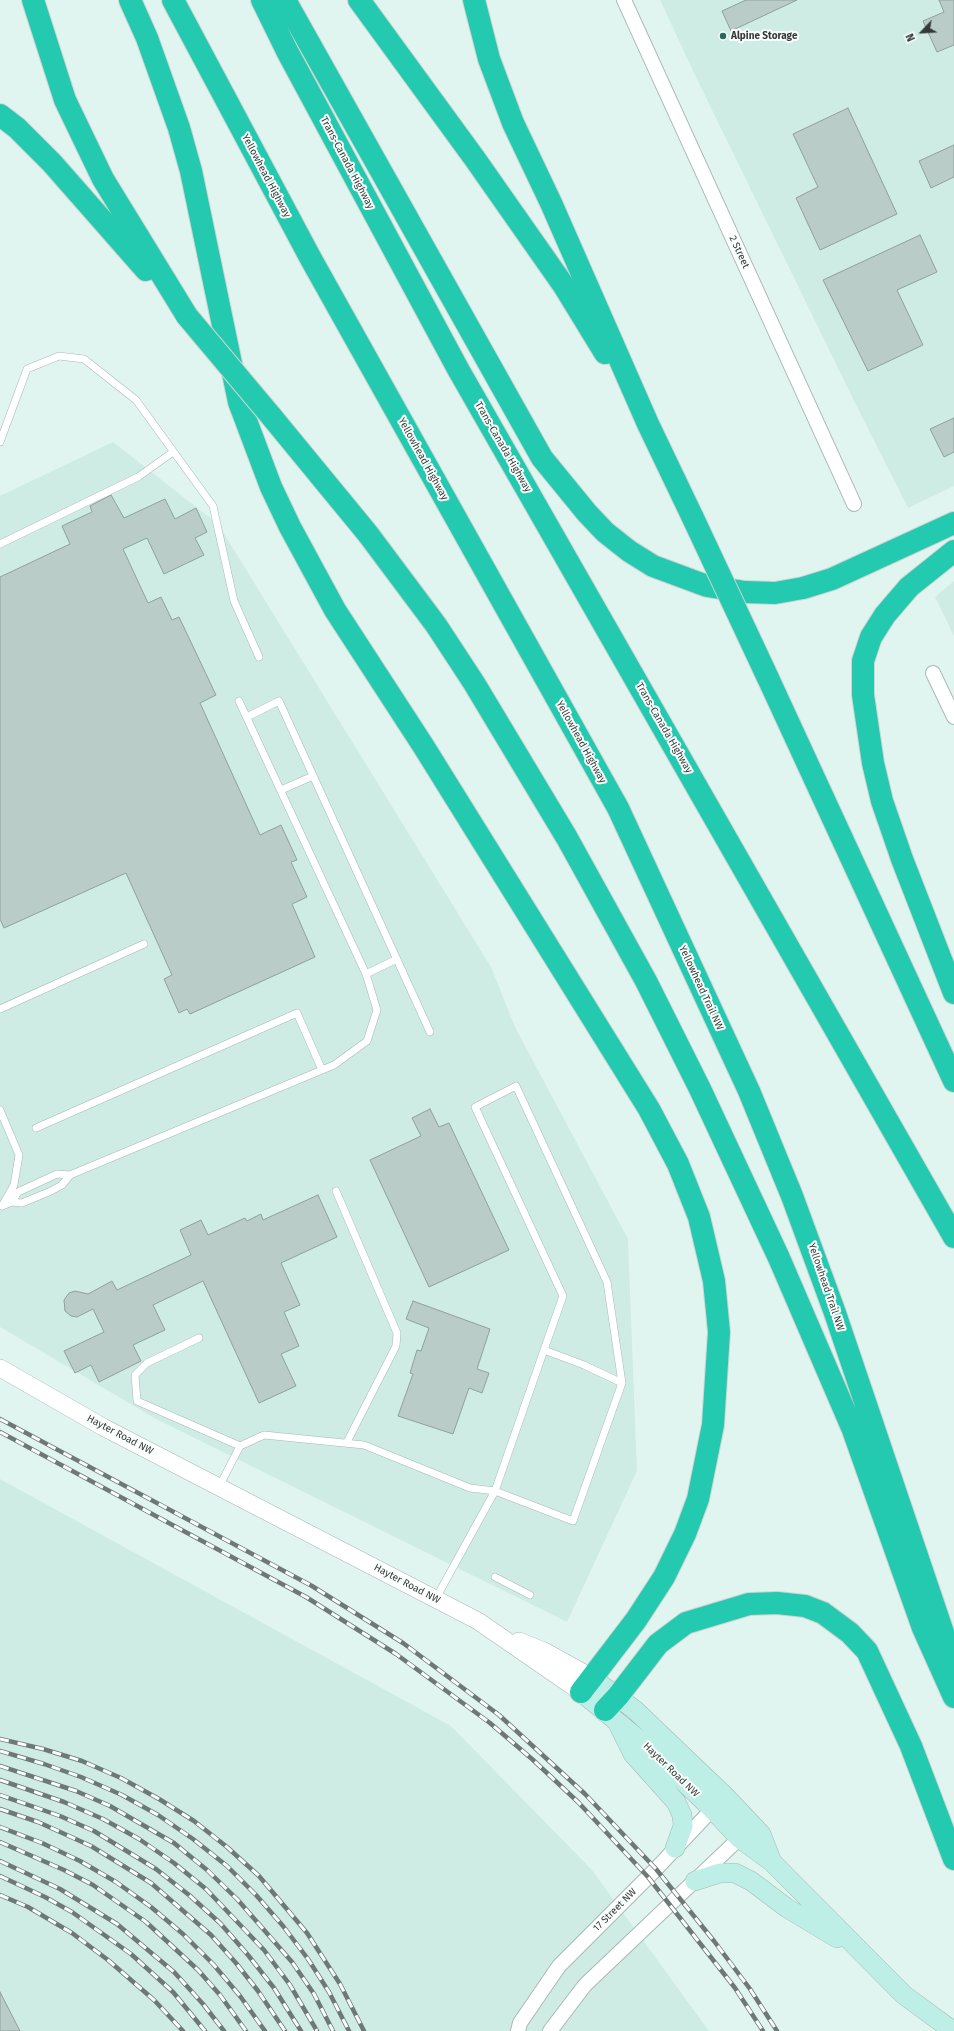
<!DOCTYPE html>
<style>
body{margin:0}
#map{position:relative;width:954px;height:2031px;overflow:hidden;background:#e1f5f0;font-family:"Fira Sans",sans-serif}
canvas{display:block}
.north{position:absolute;left:902px;top:12px;width:40px;height:40px;-webkit-text-stroke:3px #fafefd;paint-order:stroke;rotate:245deg;font-size:11px;font-weight:700;line-height:16px;text-align:center;color:#333a38}
.north::after{content:'';display:block;margin:auto;width:14px;height:18px;background:#333a38;clip-path:polygon(50% 0,100% 100%,50% 72%,0 100%)}
</style>
<div id="map">
<canvas width="954" height="2031"></canvas>
<div class="north">N</div>
</div>
<script>
const c = document.querySelector('canvas').getContext('2d');
c.lineJoin = 'round';
function paint(path, color) { c.fillStyle = color; c.fill(path, 'evenodd'); }
const shape = rows => new Path2D(rows.map(r => 'M' + r).join(''));
function trace(path, color, width, dash) { c.strokeStyle = color; c.lineWidth = width; c.lineCap = dash ? 'butt' : 'round'; c.setLineDash(dash || []); c.stroke(path); }
function label(font, color, halo, rows, align = 'center') {
  c.font = font + ' "Fira Sans",sans-serif'; c.lineWidth = 4; c.setLineDash([]); c.textBaseline = 'middle'; c.strokeStyle = halo; c.fillStyle = color; for (const [text, x, y, turn = 0] of rows) {
    c.save(); c.translate(x, y); c.rotate((+turn || 0) * Math.PI / 180); c.textAlign = isNaN(turn) ? turn : align; if (halo) c.strokeText(text, 0, 0); c.fillText(text, 0, 0); c.restore();
  }
}
const built = shape([
 [660,0,954,0,954,486,908,508,855,403,693,71],
 [113,442,218,524,491,967,515,1027,628,1239,637,1471,567,1622,156,1419,0,1327,0,496],
 [954,581,954,636,935,597],
 [0,1479,451,1726,592,1870,709,2031,0,2031]
]);
const building = shape([
 [746,0,797,0,731,31,722,11,746,0],
 [939,0,954,0,954,45,937,52,923,21,944,12,939,0],
 [848,108,897,214,820,250,796,198,818,187,793,134,848,108],
 [954,145,954,177,931,188,919,161,954,145],
 [920,235,937,272,897,290,923,345,868,371,823,280,920,235],
 [954,418,954,452,944,457,930,429,954,418],
 [111,495,124,518,165,499,175,519,196,508,207,532,195,538,204,555,164,574,147,538,123,549,148,603,161,597,172,620,179,617,216,695,200,703,260,835,281,825,297,860,291,862,307,897,292,904,315,957,190,1014,187,1009,179,1013,164,979,172,975,126,873,4,928,0,919,0,577,70,544,62,526,92,512,90,506,111,495],
 [430,1109,439,1127,449,1123,509,1250,429,1287,370,1160,421,1136,412,1118,430,1109],
 [318,1195,337,1237,281,1263,300,1305,284,1312,299,1346,281,1354,296,1386,259,1403,203,1281,153,1305,165,1330,133,1345,141,1361,99,1382,91,1365,75,1373,64,1351,104,1332,93,1309,77,1317,71,1316,65,1311,64,1300,69,1293,75,1291,88,1294,112,1281,117,1290,191,1255,180,1230,201,1220,208,1235,245,1218,247,1221,261,1214,263,1220,318,1195],
 [413,1301,490,1329,477,1369,489,1373,482,1393,469,1388,453,1434,398,1416,413,1374,410,1373,417,1350,421,1351,429,1328,406,1319,413,1301],
 [0,1992,20,2031,0,2031,0,1992]
]);
const service = shape([
 [0,442,27,369,59,356,84,359,136,400,213,506,234,601,259,657],
 [0,544,138,477,173,452],
 [247,717,279,701,430,1032],
 [281,790,313,776],
 [366,974,397,959],
 [0,1009,144,944],
 [0,1110,19,1155,14,1185,2,1206],
 [36,1128,297,1013,322,1070],
 [336,1191,397,1333,396,1346,347,1442],
 [12,1202,22,1203,51,1191,62,1185,70,1175],
 [2,1206,12,1202,18,1192,57,1174,70,1175,334,1065,367,1041,377,1010,366,974,239,701],
 [199,1338,147,1363,135,1375,137,1401,240,1446,264,1435,364,1445,470,1488,495,1491,544,1350,563,1296,475,1107,516,1086,607,1282,622,1383,584,1365,544,1350],
 [219,1487,240,1446],
 [495,1577,530,1595],
 [435,1600,495,1491,573,1521,622,1383]
]);
const minor = shape([
 [624,0,854,504],
 [933,673,954,717],
 [518,2031,520,2023,559,1966,656,1869,719,1802],
 [550,2031,585,1985,746,1832]
]);
const tertiary = shape([
 [0,1368,103,1427,478,1621,581,1692],
 [519,1641,544,1651,591,1677]
]);
const secondary = shape([
 [591,1677,635,1710,725,1796,761,1834,772,1862],
 [581,1692,643,1743,712,1809,739,1838,772,1862,904,1995,953,2031],
 [619,1726,633,1754,676,1802,682,1815,683,1826,675,1848],
 [695,1881,720,1873,735,1873,751,1881,787,1908,837,1938]
]);
const motorway = shape([
 [33,0,65,100,103,179,187,316],
 [130,0,147,38,179,128,191,171,239,402,271,487,290,527,335,610,424,747,649,1109,678,1164,699,1217,714,1281,719,1332,713,1425,698,1499,685,1534,664,1577,636,1620,581,1692],
 [173,0,311,259,618,808,749,1091,792,1196,835,1313,954,1665],
 [262,0,287,51,458,369,954,1237],
 [285,0,542,458,587,513,605,532,629,551,653,566,707,586,745,592,775,593,803,588,832,579,954,523],
 [359,0,475,159,564,286,605,353],
 [474,0,489,59,513,123,551,203,648,424,693,518],
 [0,115,17,128,52,163,146,270],
 [271,416,368,534,436,625,474,683,567,838,646,981,700,1089,779,1258,853,1430,923,1628,954,1697],
 [954,551,909,587,885,615,871,637,863,661,863,695,873,763,882,801,902,859,954,993],
 [768,678,954,1081],
 [605,1710,618,1696,658,1644,686,1623,749,1604,777,1603,805,1606,823,1613,850,1633,867,1651,911,1746,954,1859]
]);
const rail = shape([
 [0,1419,312,1586,403,1643,499,1715,585,1794,656,1869,714,1941,750,1989,777,2031],
 [0,1432,306,1597,396,1654,490,1723,532,1759,578,1802,648,1877,735,1988,763,2031],
 [0,1739,43,1749,82,1761,121,1778,159,1799,194,1821,227,1847,259,1876,307,1933,340,1984,364,2031],
 [0,1751,44,1764,81,1777,122,1795,158,1815,193,1839,227,1866,256,1895,283,1926,308,1959,329,1992,349,2031],
 [0,1766,76,1791,110,1806,174,1843,207,1870,237,1899,292,1962,314,1994,333,2031],
 [0,1780,64,1802,103,1819,139,1839,174,1863,206,1889,264,1950,290,1985,317,2031],
 [0,1795,60,1816,94,1831,156,1869,189,1895,220,1923,248,1955,274,1988,301,2031],
 [0,1809,38,1822,91,1846,151,1883,211,1935,236,1963,258,1991,285,2031],
 [0,1827,42,1843,80,1861,116,1882,151,1907,183,1934,213,1964,240,1996,265,2031],
 [0,1842,64,1870,93,1885,146,1922,198,1970,220,1995,246,2031],
 [0,1861,60,1889,117,1924,174,1972,203,2004,224,2031],
 [0,1876,45,1897,72,1912,131,1954,173,1992,205,2031],
 [0,1895,28,1907,72,1933,108,1960,154,2000,183,2031]
]);
const motorwayBridge = shape([
 [187,316,271,416],
 [693,518,768,678]
]);
const markers = [
 [723,36,4,"#256a5c"]
];
const poiNames = [
 ["Alpine Storage",731,36]
];
const streetNames = [
 ["Trans-Canada Highway",347,163,62],
 ["Yellowhead Highway",266,176,62],
 ["2 Street",739,252,65],
 ["Trans-Canada Highway",503,447,60],
 ["Yellowhead Highway",423,459,61],
 ["Trans-Canada Highway",664,728,60],
 ["Yellowhead Highway",581,742,61],
 ["Yellowhead Trail NW",701,988,65],
 ["Yellowhead Trail NW",826,1287,71],
 ["Hayter Road NW",120,1435,28],
 ["Hayter Road NW",407,1584,28],
 ["Hayter Road NW",671,1770,44],
 ["17 Street NW",615,1910,-45]
];
paint(built, '#cfece4');
paint(building, '#b9ccc7');
trace(building, '#8fa19c', 1);
trace(service, '#a7b9b4', 8);
trace(minor, '#a7b9b4', 16);
trace(tertiary, '#a7b9b4', 18);
trace(secondary, '#a7b9b4', 20);
trace(motorway, '#d2d4d3', 24);
trace(service, '#fff', 7);
trace(minor, '#fff', 14);
trace(tertiary, '#fff', 17);
trace(secondary, '#bdefe7', 19);
trace(motorway, '#23caaf', 22);
trace(rail, '#6e7976', 4.5);
trace(rail, '#fafefd', 3, [9]);
trace(motorwayBridge, '#d2d4d3', 24, []);
trace(motorwayBridge, '#23caaf', 22);
for (const [x, y, r, color] of markers) { const dot = new Path2D(); dot.arc(x, y, r, 0, 2 * Math.PI); c.fillStyle = color; c.fill(dot); trace(dot, '#fafefd', 1.5); }
label('bold 10px', '#333a38', '#fafefd', poiNames, 'left');
label('10px', '#333a38', '#fafefd', streetNames);
</script>
